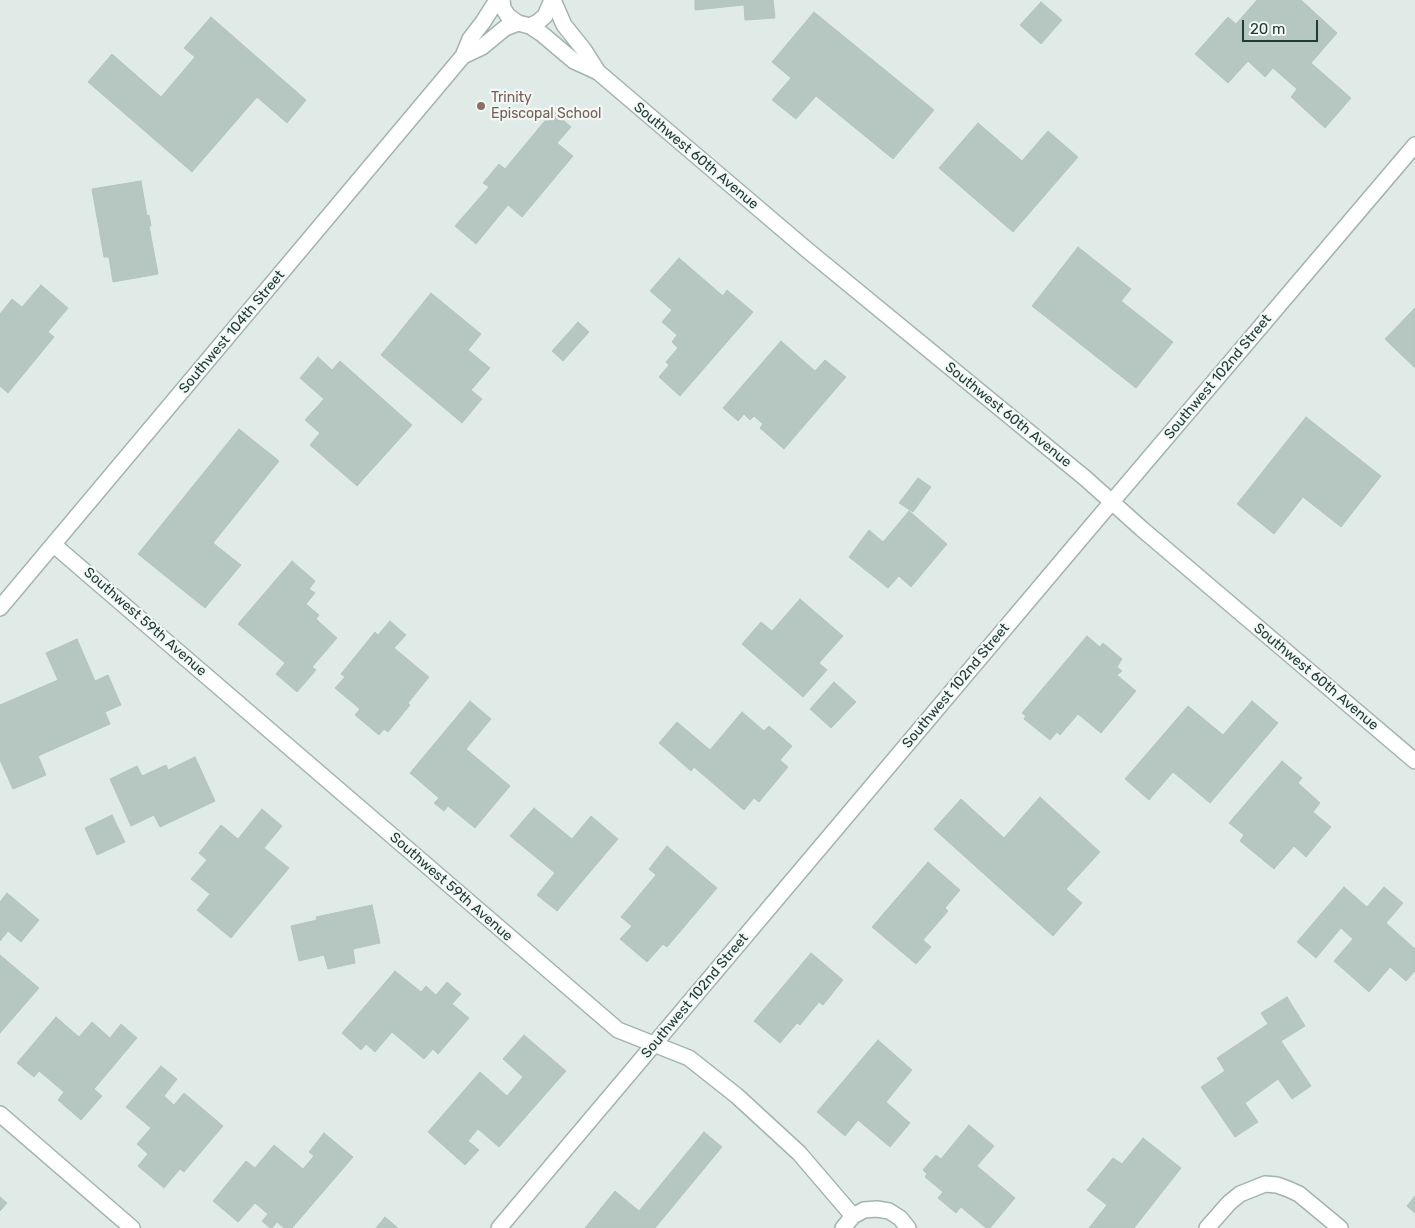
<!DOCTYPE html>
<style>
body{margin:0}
#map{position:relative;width:1415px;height:1228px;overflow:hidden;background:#e0ebe7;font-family:Rubik,sans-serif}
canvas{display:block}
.scale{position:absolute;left:1242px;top:20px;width:76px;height:22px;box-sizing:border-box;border:2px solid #213b37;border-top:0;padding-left:6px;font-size:15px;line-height:18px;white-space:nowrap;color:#213b37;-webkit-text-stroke:4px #f1f8f5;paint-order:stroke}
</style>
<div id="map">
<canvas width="1415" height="1228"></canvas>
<div class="scale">20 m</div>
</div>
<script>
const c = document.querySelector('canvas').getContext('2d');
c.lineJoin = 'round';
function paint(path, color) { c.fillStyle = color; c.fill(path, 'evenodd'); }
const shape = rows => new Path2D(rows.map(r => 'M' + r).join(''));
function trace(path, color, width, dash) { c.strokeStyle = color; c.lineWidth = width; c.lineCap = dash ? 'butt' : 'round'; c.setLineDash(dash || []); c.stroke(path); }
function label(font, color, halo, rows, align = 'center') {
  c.font = font + ' Rubik,sans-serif'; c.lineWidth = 4.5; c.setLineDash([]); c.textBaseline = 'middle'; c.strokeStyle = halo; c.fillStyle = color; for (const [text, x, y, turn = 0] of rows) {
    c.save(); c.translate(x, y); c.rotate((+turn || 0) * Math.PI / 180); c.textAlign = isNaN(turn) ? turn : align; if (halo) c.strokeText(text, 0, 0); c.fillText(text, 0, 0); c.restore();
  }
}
const building = shape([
 [695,0,773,0,775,18,745,20,744,5,695,10,695,0],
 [1257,0,1301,0,1337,33,1311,63,1351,98,1325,128,1291,97,1297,89,1273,68,1265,77,1248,61,1228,83,1195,54,1228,17,1236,24,1257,0],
 [1041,2,1062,20,1041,44,1020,25,1041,2],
 [814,12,934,110,893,159,816,96,796,119,772,100,791,78,772,62,814,12],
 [211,17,306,100,287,123,257,97,192,172,88,82,112,54,161,97,195,57,184,48,211,17],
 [553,111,571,127,557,143,573,156,522,217,508,205,476,244,455,226,489,187,483,183,499,164,505,169,553,111],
 [978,123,1022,161,1048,131,1078,157,1013,232,939,168,978,123],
 [141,181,147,216,149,215,151,226,149,226,158,274,113,282,109,257,104,257,92,189,141,181],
 [1078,247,1131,289,1121,301,1173,342,1136,388,1032,306,1078,247],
 [679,258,723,296,727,290,753,312,680,396,659,377,669,365,666,362,678,348,672,342,677,335,662,322,672,310,650,291,679,258],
 [41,285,68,308,48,332,54,337,8,393,0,386,0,314,12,299,22,307,41,285],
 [431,293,481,334,468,350,490,368,471,390,482,399,462,423,381,355,431,293],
 [1415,308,1415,368,1385,339,1415,308],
 [578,322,589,332,563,361,552,351,578,322],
 [781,341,815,371,825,360,846,377,784,449,760,428,763,424,754,416,750,420,744,414,738,421,723,408,781,341],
 [318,357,332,370,340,361,412,425,357,486,310,445,320,433,305,420,324,399,300,378,318,357],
 [1306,417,1381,476,1341,527,1303,497,1274,534,1237,504,1306,417],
 [239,429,279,461,213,543,241,565,205,608,138,554,239,429],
 [918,478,931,487,913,512,899,503,918,478],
 [909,511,947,544,911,587,899,576,888,588,849,557,869,530,883,542,909,511],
 [292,561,315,581,309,589,315,593,306,604,319,615,316,619,337,638,312,667,316,670,297,692,276,674,285,663,238,624,292,561],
 [800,599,843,636,819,663,827,670,803,697,742,644,761,622,772,631,800,599],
 [390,621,406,635,394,648,429,677,408,703,410,705,388,732,384,729,379,735,355,715,360,709,335,688,345,677,341,674,375,632,378,635,390,621],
 [1087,636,1100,647,1103,643,1122,659,1117,667,1122,671,1117,675,1136,691,1101,733,1078,714,1060,735,1057,732,1050,740,1024,719,1026,716,1022,713,1087,636],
 [77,639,95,681,108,675,121,705,105,712,110,724,38,756,46,775,13,789,0,760,0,705,58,680,46,653,77,639],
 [834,682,856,702,831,728,810,709,834,682],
 [470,701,491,719,466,749,510,786,475,828,448,806,444,811,434,803,439,798,410,773,470,701],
 [1252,701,1278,723,1210,803,1173,772,1149,800,1125,779,1188,706,1223,735,1252,701],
 [742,712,764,731,769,726,792,746,780,760,788,767,759,802,754,798,744,810,694,767,691,771,659,743,677,722,710,750,742,712],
 [195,757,215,801,160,827,154,815,131,826,110,779,137,766,142,776,166,765,168,770,195,757],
 [1282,761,1302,778,1298,783,1320,803,1313,812,1331,827,1306,857,1294,846,1274,869,1240,841,1244,835,1229,823,1282,761],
 [1040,797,1100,852,1066,889,1082,903,1053,936,934,829,961,799,1004,838,1040,797],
 [534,808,572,839,591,816,618,839,557,911,537,895,555,873,510,836,534,808],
 [262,809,282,826,264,848,289,868,231,938,197,910,210,894,191,879,207,860,199,853,221,825,238,839,262,809],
 [112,815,125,842,97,855,85,828,112,815],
 [667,846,717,888,667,947,663,944,647,962,620,939,632,926,621,917,656,875,649,869,667,846],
 [928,862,960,890,945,908,948,911,923,940,931,947,916,964,872,927,928,862],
 [1344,887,1367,907,1384,887,1403,903,1386,923,1415,949,1415,971,1406,981,1390,967,1369,992,1334,961,1353,939,1341,928,1316,958,1297,942,1344,887],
 [7,893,39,920,21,942,8,931,0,941,0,902,7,893],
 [372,905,380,943,353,949,355,963,328,969,324,955,299,961,291,926,317,920,316,917,372,905],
 [811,953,843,980,823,1005,819,1002,800,1025,797,1023,780,1043,754,1021,811,953],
 [0,955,39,988,0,1033,0,955],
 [395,971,421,992,426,986,436,995,447,982,461,994,452,1004,469,1018,438,1054,433,1049,424,1059,392,1032,375,1052,366,1044,361,1050,342,1033,395,971],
 [1287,997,1305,1026,1281,1041,1311,1086,1292,1099,1278,1079,1245,1103,1258,1122,1235,1137,1201,1087,1225,1071,1217,1058,1268,1024,1261,1013,1287,997],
 [56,1017,79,1037,92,1022,110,1038,121,1024,137,1038,94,1089,102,1096,81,1120,58,1100,64,1092,39,1071,34,1077,17,1063,56,1017],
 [524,1035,566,1071,499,1147,478,1129,468,1141,479,1150,465,1165,428,1132,480,1072,507,1096,523,1077,503,1059,524,1035],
 [878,1040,912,1070,886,1102,910,1123,890,1147,858,1120,845,1136,817,1112,878,1040],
 [161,1066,177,1079,164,1096,174,1105,184,1093,223,1126,184,1172,180,1169,164,1188,138,1166,148,1154,137,1144,151,1128,126,1107,161,1066],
 [969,1125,994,1146,977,1166,1015,1198,990,1228,986,1228,961,1207,956,1213,938,1198,943,1192,925,1177,927,1174,923,1170,936,1155,941,1159,969,1125],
 [704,1132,722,1147,655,1228,585,1228,615,1191,639,1211,704,1132],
 [324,1133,353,1157,292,1228,284,1228,277,1222,272,1228,270,1228,262,1221,268,1214,255,1203,238,1222,213,1201,246,1161,255,1168,274,1145,303,1169,314,1156,309,1152,324,1133],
 [1143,1138,1181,1168,1134,1228,1089,1228,1107,1205,1087,1190,1113,1158,1122,1164,1143,1138],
 [1415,1196,1415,1213,1407,1206,1415,1196],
 [0,1197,7,1203,0,1211,0,1197],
 [385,1217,398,1228,376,1228,385,1217]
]);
const minor = shape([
 [553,0,564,25,584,50,598,72],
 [530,26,542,34,574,61,598,72,806,249,1085,478,1142,529,1415,761],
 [54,545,618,1030,689,1058,737,1096,799,1153,853,1216],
 [0,1114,132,1228],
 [499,1228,1088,530,1415,145],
 [843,1228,853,1216,864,1210,877,1209,889,1211,900,1218,908,1228],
 [1207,1228,1229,1203,1240,1194,1265,1184,1277,1185,1288,1189,1299,1194,1340,1228]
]);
const tertiary = shape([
 [502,0,503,8,508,16,518,23,530,26,538,22,545,16,552,0],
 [463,56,482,47,505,28,518,23],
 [0,608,463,56,470,39,483,22,497,0]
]);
const markers = [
 [481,106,5,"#8d6e63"]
];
const educationNames = [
 ["Trinity",491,98],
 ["Episcopal School",491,114]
];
const streetNames = [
 ["Southwest 60th Avenue",696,156,40],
 ["Southwest 104th Street",232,332,-50],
 ["Southwest 102nd Street",1218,377,-50],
 ["Southwest 60th Avenue",1008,415,39],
 ["Southwest 59th Avenue",145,622,41],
 ["Southwest 60th Avenue",1316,677,40],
 ["Southwest 102nd Street",956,686,-50],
 ["Southwest 59th Avenue",451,887,41],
 ["Southwest 102nd Street",695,996,-50]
];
paint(building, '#b6c6c0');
trace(building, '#b3c5bf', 1);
trace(minor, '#a3b3af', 18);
trace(tertiary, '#a3b3af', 18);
trace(minor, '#fff', 15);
trace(tertiary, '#fff', 15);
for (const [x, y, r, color] of markers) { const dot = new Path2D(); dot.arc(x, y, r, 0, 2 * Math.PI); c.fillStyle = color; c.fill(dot); trace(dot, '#f1f8f5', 2); }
label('14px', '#785e54', '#f1f8f5', educationNames, 'left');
label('14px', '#213b37', '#f1f8f5', streetNames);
</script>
